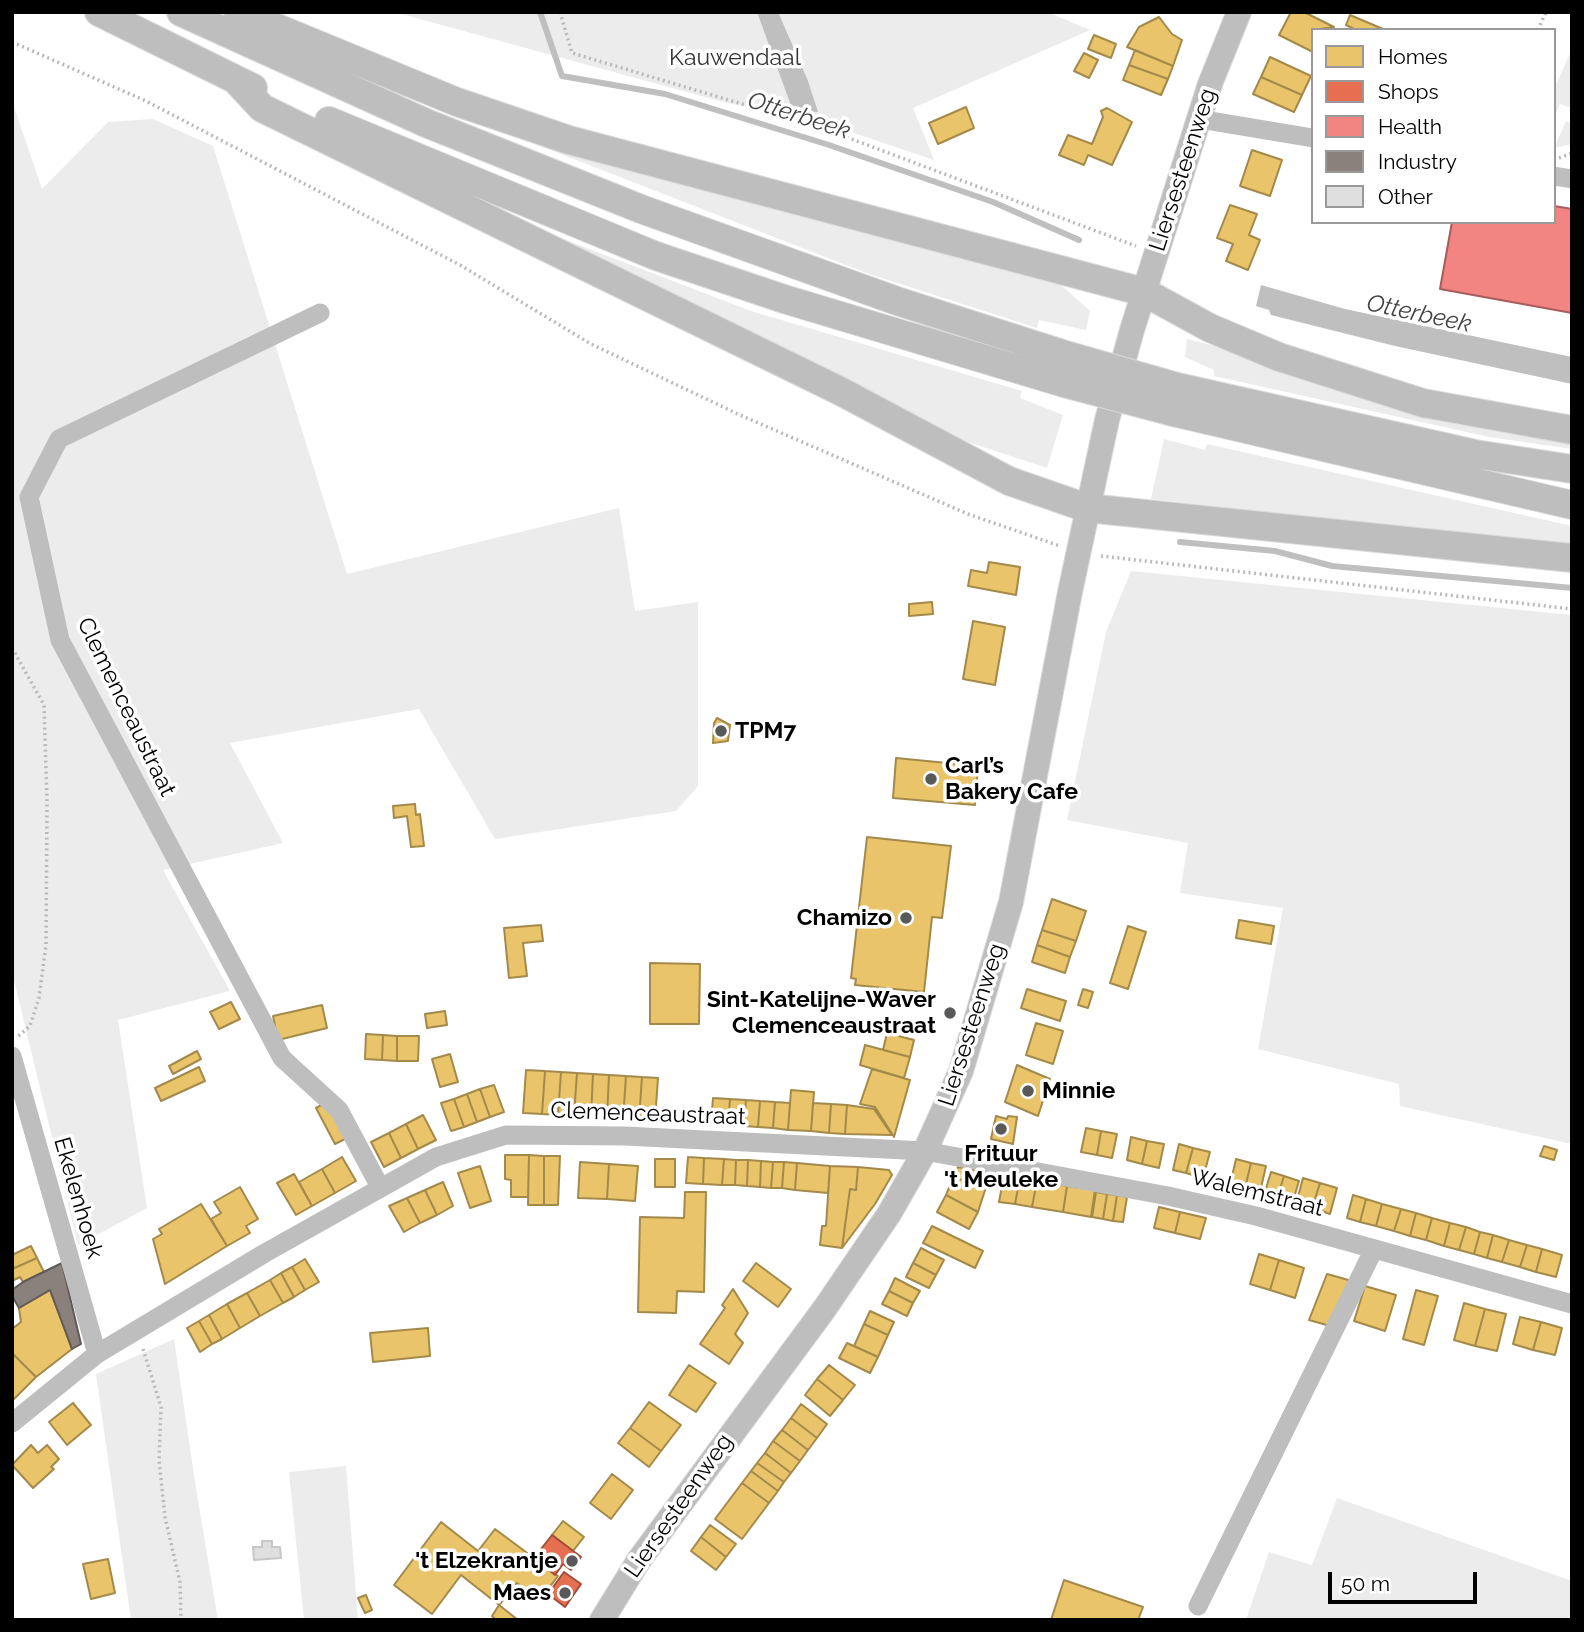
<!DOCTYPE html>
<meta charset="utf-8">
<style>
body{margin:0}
#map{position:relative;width:1584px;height:1632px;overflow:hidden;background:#fff;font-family:Raleway,sans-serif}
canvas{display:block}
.frame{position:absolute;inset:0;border:14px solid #000;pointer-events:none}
.legend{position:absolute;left:1311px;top:28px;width:245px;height:196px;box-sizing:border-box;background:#fff;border:2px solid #999;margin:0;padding:9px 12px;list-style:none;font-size:21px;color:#000}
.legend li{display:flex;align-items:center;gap:14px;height:35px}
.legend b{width:35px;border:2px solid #999}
.scale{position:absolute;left:1328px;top:1572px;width:149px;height:32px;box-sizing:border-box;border:4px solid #000;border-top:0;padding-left:9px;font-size:21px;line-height:24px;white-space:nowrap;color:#000;-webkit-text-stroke:5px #fff;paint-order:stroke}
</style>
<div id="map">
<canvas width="1584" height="1632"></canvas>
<div class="frame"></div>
<ul class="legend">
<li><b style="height:19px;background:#e9c46a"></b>Homes</li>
<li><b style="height:19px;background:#e76f51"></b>Shops</li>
<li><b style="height:19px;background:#f28482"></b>Health</li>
<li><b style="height:19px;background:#8a817c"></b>Industry</li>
<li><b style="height:19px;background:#dfdfdf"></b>Other</li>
</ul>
<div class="scale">50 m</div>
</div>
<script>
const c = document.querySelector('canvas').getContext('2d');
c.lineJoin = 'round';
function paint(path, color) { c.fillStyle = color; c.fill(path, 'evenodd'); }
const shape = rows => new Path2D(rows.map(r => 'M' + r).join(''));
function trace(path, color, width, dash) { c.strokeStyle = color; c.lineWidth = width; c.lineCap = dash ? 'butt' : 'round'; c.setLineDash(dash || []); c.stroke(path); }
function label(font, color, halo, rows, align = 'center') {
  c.font = font + ' Raleway,sans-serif'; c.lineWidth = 7; c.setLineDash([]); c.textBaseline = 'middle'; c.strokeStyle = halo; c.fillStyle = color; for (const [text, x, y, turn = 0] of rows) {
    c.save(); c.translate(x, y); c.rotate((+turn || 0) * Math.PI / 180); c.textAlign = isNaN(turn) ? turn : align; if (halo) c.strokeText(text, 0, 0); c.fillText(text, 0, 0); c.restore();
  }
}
const green = shape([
 [394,12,1047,12,1090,30,913,108,934,160,810,118,727,103],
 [1572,49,1572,108,1560,104,1554,118,1554,89],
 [12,101,42,189,108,122,153,119,213,146,347,574,619,508,635,611,698,602,698,786,676,811,495,839,419,709,230,743,283,843,163,870,230,991,118,1020,147,1208,78,1245,12,972],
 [435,105,1053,278,1090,311,1086,330,1039,320,1037,328,869,274],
 [1566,121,1572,124,1572,144,1554,148],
 [506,217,751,311,1022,391,1020,398,1063,415,1047,468,965,441],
 [1187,339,1227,349,1288,375,1371,401,1572,438,1572,449,1489,437,1214,376,1214,370,1185,357],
 [1164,439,1205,450,1207,444,1572,526,1572,546,1151,499],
 [1131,571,1572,615,1572,1144,1400,1106,1399,1084,1258,1049,1283,908,1180,893,1188,843,1067,820,1106,632],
 [174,1339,195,1482,218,1620,131,1620,96,1374],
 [346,1466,358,1620,304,1620,289,1472],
 [1337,1498,1572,1581,1572,1620,1246,1620,1269,1552,1312,1565]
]);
const water = shape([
 [757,12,778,12,808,81,818,112,793,111],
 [1261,285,1345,309,1572,357,1572,384,1395,346,1271,315,1269,310,1256,306]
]);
const homes = shape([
 [1291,12,1304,12,1334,27,1313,30,1313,52,1279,35,1291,12],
 [1350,15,1383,29,1383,30,1356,30,1346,25,1350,15],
 [1159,17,1172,34,1182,40,1173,66,1127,47,1139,27,1159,17],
 [1094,35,1116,44,1111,58,1088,49,1094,35],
 [1135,50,1173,66,1168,79,1129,65,1135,50],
 [1084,53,1098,60,1089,78,1074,71,1084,53],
 [1270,57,1311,76,1302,95,1261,77,1270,57],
 [1129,65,1168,79,1161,95,1123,80,1129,65],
 [1261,77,1302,95,1294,112,1253,94,1261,77],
 [966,107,974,128,938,144,929,123,966,107],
 [1107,108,1132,122,1112,165,1088,155,1084,165,1059,155,1068,135,1092,144,1103,117,1101,111,1107,108],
 [1252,150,1282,160,1270,196,1240,186,1252,150],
 [1230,205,1257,214,1249,235,1260,240,1248,270,1226,261,1233,244,1217,238,1230,205],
 [989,562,1020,567,1016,595,968,586,971,570,987,573,989,562],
 [932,602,933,614,909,616,909,604,932,602],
 [973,621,1005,627,995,685,963,679,973,621],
 [717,718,730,725,728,741,713,743,714,723,717,718],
 [896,758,978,766,975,805,893,798,896,758],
 [415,804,416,815,420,814,424,846,411,847,407,816,394,818,393,806,415,804],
 [867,837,951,846,942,918,932,917,924,992,855,985,856,979,851,978,867,837],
 [1052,899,1086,911,1076,941,1042,930,1052,899],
 [1239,920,1274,926,1271,944,1236,938,1239,920],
 [541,925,543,941,523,943,527,976,509,978,504,928,541,925],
 [1128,926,1146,932,1128,989,1110,983,1128,926],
 [1042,930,1076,941,1070,957,1037,945,1042,930],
 [1037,945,1070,957,1065,973,1032,962,1037,945],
 [650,963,700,964,699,1024,650,1024,650,963],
 [1027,989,1066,1001,1060,1021,1021,1008,1027,989],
 [1083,989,1093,992,1088,1008,1078,1005,1083,989],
 [231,1002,240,1019,219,1029,210,1012,231,1002],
 [322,1005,327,1028,278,1040,273,1016,322,1005],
 [445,1011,447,1025,427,1028,425,1014,445,1011],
 [1036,1023,1063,1031,1053,1064,1026,1055,1036,1023],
 [887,1033,914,1040,910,1057,883,1050,887,1033],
 [366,1034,383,1035,382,1060,365,1059,366,1034],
 [383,1035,397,1036,397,1061,382,1060,383,1035],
 [397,1036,419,1036,418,1061,397,1061,397,1036],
 [865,1045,910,1057,904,1078,860,1065,865,1045],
 [197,1051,201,1059,173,1074,169,1066,197,1051],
 [450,1054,458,1082,440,1087,432,1059,450,1054],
 [1017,1065,1050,1079,1038,1116,1005,1102,1017,1065],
 [199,1067,205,1081,161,1101,155,1088,199,1067],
 [872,1069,910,1080,894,1137,875,1107,860,1104,872,1069],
 [526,1070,545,1071,542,1114,523,1113,526,1070],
 [545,1071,561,1072,558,1115,542,1114,545,1071],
 [561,1072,577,1073,574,1116,558,1115,561,1072],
 [577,1073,593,1074,591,1117,574,1116,577,1073],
 [593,1074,609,1075,607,1118,591,1117,593,1074],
 [609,1075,626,1076,623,1119,607,1118,609,1075],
 [626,1076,642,1077,639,1120,623,1119,626,1076],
 [642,1077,658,1078,655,1121,639,1120,642,1077],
 [494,1085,504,1112,490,1117,480,1089,494,1085],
 [480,1089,490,1117,477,1122,467,1094,480,1089],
 [791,1090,814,1092,811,1131,788,1130,791,1090],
 [467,1094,477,1122,464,1127,454,1099,467,1094],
 [713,1098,730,1099,728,1125,711,1123,713,1098],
 [454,1099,464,1127,451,1131,441,1103,454,1099],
 [730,1099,746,1100,744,1126,728,1125,730,1099],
 [746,1100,760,1101,758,1127,744,1126,746,1100],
 [760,1101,775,1102,773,1128,758,1127,760,1101],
 [327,1102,347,1138,335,1144,316,1108,327,1102],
 [775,1102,790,1103,788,1130,773,1128,775,1102],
 [813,1103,831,1104,829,1133,811,1131,813,1103],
 [831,1104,847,1105,845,1134,829,1133,831,1104],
 [847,1105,874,1109,892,1135,845,1134,847,1105],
 [423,1115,436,1140,418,1149,406,1124,423,1115],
 [996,1116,1007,1119,1008,1116,1017,1117,1013,1144,991,1139,996,1116],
 [406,1124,418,1149,401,1158,389,1133,406,1124],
 [1086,1128,1101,1131,1097,1155,1081,1152,1086,1128],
 [1101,1131,1117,1134,1112,1158,1097,1155,1101,1131],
 [389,1133,401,1158,384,1167,371,1142,389,1133],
 [1131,1137,1147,1141,1142,1164,1127,1160,1131,1137],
 [1147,1141,1164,1144,1159,1168,1142,1164,1147,1141],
 [1179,1144,1193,1148,1186,1173,1173,1170,1179,1144],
 [1544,1146,1557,1150,1554,1160,1540,1156,1544,1146],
 [1193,1148,1210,1152,1203,1178,1186,1173,1193,1148],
 [505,1155,529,1155,528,1197,511,1197,511,1180,505,1179,505,1155],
 [529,1155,544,1156,544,1205,528,1205,529,1155],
 [544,1156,560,1156,558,1205,544,1205,544,1156],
 [342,1157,356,1181,335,1193,322,1169,342,1157],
 [688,1157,704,1158,703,1184,686,1183,688,1157],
 [704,1158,724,1159,722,1185,703,1184,704,1158],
 [655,1159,675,1159,675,1187,655,1187,655,1159],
 [724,1159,736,1160,735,1185,722,1185,724,1159],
 [1236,1159,1251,1163,1245,1188,1230,1185,1236,1159],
 [736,1160,748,1160,747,1186,735,1185,736,1160],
 [748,1160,761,1161,760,1187,747,1186,748,1160],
 [761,1161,773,1162,771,1188,760,1187,761,1161],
 [580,1162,609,1164,607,1199,578,1198,580,1162],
 [773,1162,784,1162,782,1188,771,1188,773,1162],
 [784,1162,797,1163,795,1190,782,1188,784,1162],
 [797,1163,830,1166,828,1193,795,1190,797,1163],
 [1251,1163,1266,1166,1260,1192,1245,1188,1251,1163],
 [609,1164,638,1166,635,1201,607,1199,609,1164],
 [480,1166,491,1201,470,1208,458,1173,480,1166],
 [830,1166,858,1167,856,1190,850,1189,842,1248,820,1245,822,1226,826,1226,830,1166],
 [858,1167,889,1170,892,1175,875,1204,842,1248,850,1189,856,1190,858,1167],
 [958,1167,1004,1175,1001,1187,953,1178,958,1167],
 [322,1169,335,1193,312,1206,299,1182,322,1169],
 [1271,1172,1284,1176,1277,1199,1264,1195,1271,1172],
 [294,1174,312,1206,296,1215,277,1183,294,1174],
 [1004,1175,1020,1178,1015,1204,999,1202,1004,1175],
 [1284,1176,1299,1181,1292,1204,1277,1199,1284,1176],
 [953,1178,987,1184,978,1212,946,1195,953,1178],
 [1020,1178,1037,1181,1032,1207,1015,1204,1020,1178],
 [1303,1178,1320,1183,1312,1208,1296,1204,1303,1178],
 [1037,1181,1067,1186,1063,1212,1032,1207,1037,1181],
 [443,1182,453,1206,437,1215,425,1190,443,1182],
 [1320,1183,1337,1188,1330,1214,1312,1208,1320,1183],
 [1067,1186,1095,1190,1091,1217,1063,1212,1067,1186],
 [240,1187,258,1219,246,1226,250,1233,227,1246,211,1219,221,1213,214,1202,240,1187],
 [425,1190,437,1215,420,1223,407,1198,425,1190],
 [685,1192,706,1192,704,1292,677,1291,676,1313,638,1312,640,1217,684,1218,685,1192],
 [1096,1192,1107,1194,1103,1219,1092,1217,1096,1192],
 [1107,1194,1117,1195,1113,1221,1103,1219,1107,1194],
 [946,1195,978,1212,969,1229,937,1212,946,1195],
 [1117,1195,1127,1197,1123,1222,1113,1221,1117,1195],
 [1353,1195,1366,1199,1360,1222,1347,1218,1353,1195],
 [407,1198,420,1223,404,1232,389,1206,407,1198],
 [1366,1199,1382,1204,1376,1226,1360,1222,1366,1199],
 [201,1204,227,1246,165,1284,153,1239,162,1234,159,1229,201,1204],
 [1382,1204,1401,1209,1394,1231,1376,1226,1382,1204],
 [1159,1207,1180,1212,1175,1233,1154,1228,1159,1207],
 [1401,1209,1416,1213,1410,1236,1394,1231,1401,1209],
 [1180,1212,1206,1218,1200,1239,1175,1233,1180,1212],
 [1416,1213,1432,1218,1426,1240,1410,1236,1416,1213],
 [1432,1218,1450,1223,1444,1246,1426,1240,1432,1218],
 [1450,1223,1466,1227,1459,1250,1444,1246,1450,1223],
 [932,1226,983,1251,975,1268,923,1243,932,1226],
 [1466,1227,1480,1232,1474,1254,1459,1250,1466,1227],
 [1480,1232,1493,1235,1487,1258,1474,1254,1480,1232],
 [1493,1235,1509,1240,1502,1262,1487,1258,1493,1235],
 [1509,1240,1527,1245,1520,1267,1502,1262,1509,1240],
 [1527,1245,1542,1249,1536,1272,1520,1267,1527,1245],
 [31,1246,37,1258,12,1269,12,1255,31,1246],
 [921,1248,944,1260,936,1275,913,1263,921,1248],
 [1542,1249,1562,1255,1556,1277,1536,1272,1542,1249],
 [1259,1254,1279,1260,1270,1290,1250,1284,1259,1254],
 [37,1258,44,1272,23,1282,20,1277,12,1281,12,1269,37,1258],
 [305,1259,319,1282,305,1290,292,1267,305,1259],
 [1279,1260,1304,1268,1295,1298,1270,1290,1279,1260],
 [756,1263,791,1289,778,1307,743,1281,756,1263],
 [913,1263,936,1275,929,1288,906,1277,913,1263],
 [292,1267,305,1290,294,1297,281,1273,292,1267],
 [281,1273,294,1297,283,1303,270,1280,281,1273],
 [1327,1274,1352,1281,1330,1326,1309,1320,1327,1274],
 [895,1278,920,1291,913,1303,889,1291,895,1278],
 [270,1280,283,1303,260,1316,247,1293,270,1280],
 [1365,1286,1396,1295,1385,1331,1354,1321,1365,1286],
 [733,1289,748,1313,735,1334,743,1343,729,1364,700,1344,725,1308,722,1305,733,1289],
 [50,1290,72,1349,36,1377,12,1353,12,1329,21,1322,19,1308,50,1290],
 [1416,1290,1438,1296,1424,1345,1403,1339,1416,1290],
 [889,1291,913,1303,907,1316,882,1304,889,1291],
 [247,1293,260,1316,240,1328,227,1304,247,1293],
 [1464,1303,1485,1309,1475,1346,1454,1340,1464,1303],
 [227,1304,240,1328,222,1339,209,1315,227,1304],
 [1485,1309,1506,1314,1497,1351,1475,1346,1485,1309],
 [870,1311,894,1322,888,1335,864,1324,870,1311],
 [209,1315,222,1339,212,1344,199,1321,209,1315],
 [1520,1317,1541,1322,1533,1350,1513,1344,1520,1317],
 [199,1321,212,1344,200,1352,187,1328,199,1321],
 [1541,1322,1562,1328,1555,1355,1533,1350,1541,1322],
 [864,1324,888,1335,878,1357,854,1346,864,1324],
 [428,1328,430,1356,373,1362,370,1333,428,1328],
 [847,1343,878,1357,870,1373,839,1358,847,1343],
 [12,1353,36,1377,14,1399,12,1397,12,1353],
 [689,1365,716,1383,696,1412,669,1395,689,1365],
 [829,1365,855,1385,843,1400,817,1379,829,1365],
 [817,1379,843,1400,830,1416,805,1395,817,1379],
 [649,1402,681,1425,661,1451,630,1428,649,1402],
 [73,1403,91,1425,67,1445,49,1422,73,1403],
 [801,1404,827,1424,817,1438,791,1418,801,1404],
 [791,1418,817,1438,808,1450,782,1430,791,1418],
 [630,1428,661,1451,649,1467,618,1443,630,1428],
 [782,1430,808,1450,800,1461,773,1441,782,1430],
 [773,1441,800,1461,791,1473,765,1453,773,1441],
 [31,1445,38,1453,47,1445,59,1459,51,1467,54,1469,33,1488,12,1465,31,1445],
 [765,1453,791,1473,784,1482,757,1463,765,1453],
 [757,1463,784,1482,778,1491,751,1471,757,1463],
 [751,1471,778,1491,769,1503,742,1483,751,1471],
 [612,1474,633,1490,611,1519,590,1503,612,1474],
 [742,1483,769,1503,742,1539,715,1519,742,1483],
 [563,1521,584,1537,573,1551,552,1535,563,1521],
 [441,1522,478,1551,495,1529,558,1576,540,1600,517,1583,499,1605,461,1575,432,1614,394,1585,441,1522],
 [710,1525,736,1544,726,1557,701,1537,710,1525],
 [701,1537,726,1557,716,1570,691,1551,701,1537],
 [108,1559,115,1593,91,1599,83,1564,108,1559],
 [1064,1580,1143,1607,1138,1620,1051,1620,1064,1580],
 [366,1595,372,1610,365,1613,358,1598,366,1595],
 [499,1605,518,1620,496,1620,492,1616,499,1605]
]);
const shops = shape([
 [552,1535,581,1557,571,1570,563,1564,555,1575,534,1558,552,1535],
 [564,1572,581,1584,565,1607,548,1594,564,1572]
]);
const health = shape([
 [1554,206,1572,209,1572,313,1440,289,1452,222,1554,222,1554,206]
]);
const industry = shape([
 [62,1263,81,1344,72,1349,50,1290,19,1308,12,1296,12,1290,23,1282,62,1263]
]);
const stream = shape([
 [540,12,562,76,665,94,829,145,993,202,1079,240],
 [1180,542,1275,551,1332,566,1572,588]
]);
const building = shape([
 [262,1541,272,1541,272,1547,280,1547,281,1558,254,1560,253,1547,262,1547,262,1541]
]);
const path = shape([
 [560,12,572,53,822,128,1136,246],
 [1538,30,1546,12],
 [12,42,146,101,460,265,591,344,740,415,968,514,1060,546],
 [1559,158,1572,153],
 [1101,556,1572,609],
 [12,648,44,705,47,801,46,945,39,998,30,1026,16,1038],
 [143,1349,161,1407,159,1460,165,1517,180,1582,181,1620]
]);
const minor = shape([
 [1199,119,1313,138],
 [1554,176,1572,179],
 [320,313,59,439,29,497,60,640,282,1058,339,1110,380,1187],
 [12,1056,97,1354],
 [12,1423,97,1354,265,1253,436,1157,506,1135,625,1136,925,1151,1168,1196,1256,1216,1572,1304],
 [1198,1606,1374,1249]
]);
const major = shape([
 [602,1620,639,1560,825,1308,889,1214,925,1151,961,1071,1011,902,1070,592,1107,420,1132,330,1210,84,1239,12]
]);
const highway = shape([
 [99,12,253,88],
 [181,12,426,123,641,209,897,301,1069,356],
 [238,12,457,102,569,140,1144,292,1210,328,1279,357,1423,403,1572,430],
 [236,80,262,108,842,392,1009,481,1087,508,1572,558],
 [329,121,656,256,784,299,1064,383],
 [1177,387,1475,454,1572,469],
 [1173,412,1572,505]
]);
const highwayBridge = shape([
 [1069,356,1177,387],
 [1064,383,1173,412]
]);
const markers = [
 [721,731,7,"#595959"],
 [931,779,7,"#595959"],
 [906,918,7,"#595959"],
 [950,1013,7,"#595959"],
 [1028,1091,7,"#595959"],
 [1001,1129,7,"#595959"],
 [572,1561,7,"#595959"],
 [565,1593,7,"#595959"]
];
const parkNames = [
 ["Kauwendaal",735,58]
];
const streetNames = [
 ["Liersesteenweg",1183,170,-72],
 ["Clemenceaustraat",126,707,64],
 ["Liersesteenweg",972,1025,-72],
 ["Clemenceaustraat",648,1114,2],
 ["Walemstraat",1257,1193,14],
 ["Ekelenhoek",78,1198,74],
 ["Liersesteenweg",679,1506,-55]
];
const poiNames = [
 ["TPM7",735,731,"left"],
 ["Carl’s",945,766,"left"],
 ["Bakery Cafe",945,792,"left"],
 ["Chamizo",892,918],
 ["Sint-Katelijne-Waver",936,1000],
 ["Clemenceaustraat",936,1026],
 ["Minnie",1042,1091,"left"],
 ["Frituur",1001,1154,"center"],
 ["'t Meuleke",1001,1180,"center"],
 ["'t Elzekrantje",558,1561],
 ["Maes",551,1593]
];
const waterNames = [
 ["Otterbeek",799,116,18],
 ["Otterbeek",1419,314,12]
];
paint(green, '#ececec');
paint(water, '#bfbfbf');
paint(homes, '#e9c46a');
trace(homes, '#a3894a', 2);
paint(shops, '#e76f51');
trace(shops, '#a24e39', 2);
paint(health, '#f28482');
trace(health, '#a95c5b', 2);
paint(industry, '#8a817c');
trace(industry, '#615a57', 2);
trace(stream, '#bfbfbf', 6);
paint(building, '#dfdfdf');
trace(building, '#c7c7c7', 2);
trace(major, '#dbdbdb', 26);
trace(highway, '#dbdbdb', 30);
trace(path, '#b9b9b9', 3.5, [2, 3.5]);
trace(minor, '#bebebe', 19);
trace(major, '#bebebe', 24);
trace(highway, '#bebebe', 28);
trace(highwayBridge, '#dbdbdb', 30, []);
trace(highwayBridge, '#bebebe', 28);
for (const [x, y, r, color] of markers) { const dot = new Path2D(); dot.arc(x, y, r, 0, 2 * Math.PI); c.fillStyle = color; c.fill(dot); trace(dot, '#fff', 2.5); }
label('23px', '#333', '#fff', parkNames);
label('23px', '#000', '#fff', streetNames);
label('bold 23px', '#000', '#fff', poiNames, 'right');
label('italic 24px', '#444', '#fff', waterNames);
</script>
